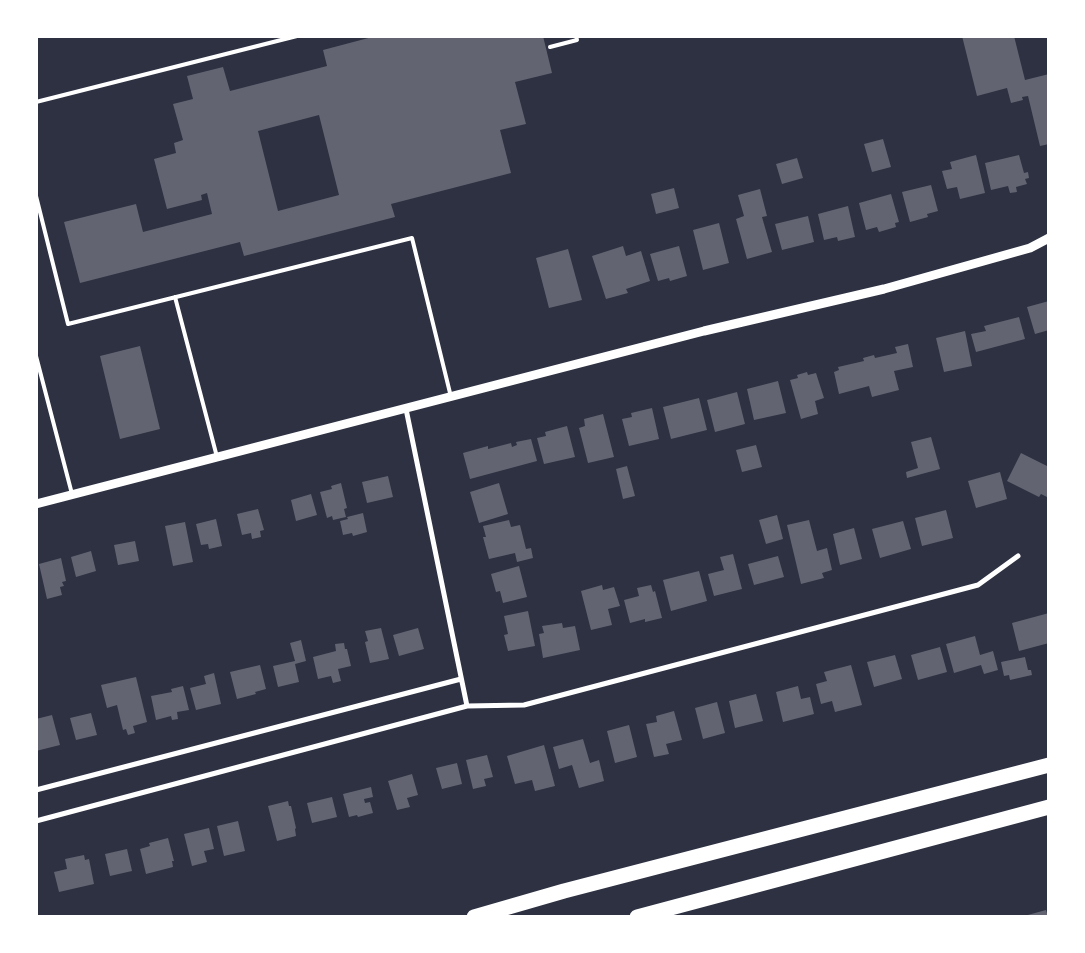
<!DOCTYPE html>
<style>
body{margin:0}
#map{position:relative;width:1085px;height:953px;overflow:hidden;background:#2d3142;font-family:Raleway,sans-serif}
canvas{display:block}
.frame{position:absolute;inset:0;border:38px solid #fff;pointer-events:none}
</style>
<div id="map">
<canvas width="1085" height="953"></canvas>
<div class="frame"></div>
</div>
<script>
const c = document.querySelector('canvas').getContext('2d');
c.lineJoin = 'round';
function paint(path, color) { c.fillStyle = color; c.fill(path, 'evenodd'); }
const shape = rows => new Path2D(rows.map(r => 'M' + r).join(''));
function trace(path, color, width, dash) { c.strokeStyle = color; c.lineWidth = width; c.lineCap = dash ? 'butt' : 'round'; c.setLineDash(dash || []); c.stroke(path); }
const building = shape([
 [376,36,543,36,552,73,515,82,526,124,500,130,511,173,391,204,395,217,244,256,240,242,80,283,64,222,136,204,143,232,212,214,207,193,201,195,202,200,167,209,154,159,176,153,174,143,183,140,173,104,193,99,187,76,223,67,230,91,327,66,323,50],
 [319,115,339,195,278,211,258,131],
 [962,36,1014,36,1025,80,1049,74,1049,144,1040,146,1028,96,1022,97,1023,100,1011,103,1007,88,977,96],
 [883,139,891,167,872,172,864,144],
 [976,155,985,193,960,199,957,187,947,189,942,171,952,169,950,162],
 [1019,155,1024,173,1028,172,1029,178,1025,179,1027,184,1016,187,1017,192,1010,193,1008,186,991,190,985,163],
 [797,158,803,178,782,184,776,164],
 [931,185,938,211,927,214,928,217,910,222,902,192],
 [674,188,679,208,656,214,651,194],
 [760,189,767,216,762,217,772,252,747,259,736,219,744,216,738,195],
 [891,194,899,222,895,223,896,227,879,232,877,227,866,230,859,203],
 [848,206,855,237,838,241,837,237,824,240,818,214],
 [808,216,814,242,782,250,775,224],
 [719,223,729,263,703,270,693,230],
 [623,246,626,256,641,251,650,281,626,289,628,293,606,299,592,256],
 [679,246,687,276,670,281,669,278,658,281,650,254],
 [568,249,582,300,549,308,536,258],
 [1049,301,1049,330,1035,334,1027,307],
 [1019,317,1025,339,976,352,971,334,986,331,984,326],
 [965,331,972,366,944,372,936,338],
 [908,344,913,367,894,371,899,390,872,397,869,386,839,394,834,372,839,370,838,367,864,361,863,358,874,355,875,358,897,353,895,347],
 [140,346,160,429,120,439,100,356],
 [807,372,808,375,816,373,824,398,815,401,818,414,801,419,790,380,798,378,797,375],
 [778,381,786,413,754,420,747,389],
 [737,392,745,424,715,432,707,400],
 [699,398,707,430,671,439,663,407],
 [652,408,659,439,629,446,622,419,632,417,631,413],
 [603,414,614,457,588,463,579,428,585,426,584,419],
 [567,426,575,457,544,464,537,438,546,436,545,432],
 [931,437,940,469,907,478,906,472,918,468,911,442],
 [531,439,537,461,470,479,463,453,488,446,488,449,511,443,512,447,517,445,516,442],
 [756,445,762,467,742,472,736,450],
 [1021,453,1049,467,1049,498,1041,494,1039,497,1007,481],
 [627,466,635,496,623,499,616,469],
 [1000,472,1007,499,976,508,968,481],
 [388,476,393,497,367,503,362,482],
 [341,483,347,508,344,509,346,517,333,520,332,516,327,518,320,492,332,489,331,486],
 [499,483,508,514,479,523,470,492],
 [311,494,317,515,296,521,291,500],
 [258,509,264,530,260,531,261,537,252,539,251,533,242,535,237,514],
 [946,510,953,538,922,546,915,518],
 [363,513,367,532,353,536,352,533,343,535,340,521,348,519,347,517],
 [777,515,783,539,766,544,759,520],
 [216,519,222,546,209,549,208,544,201,545,196,524],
 [509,520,511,527,520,525,526,549,531,548,533,558,517,562,515,553,489,559,483,537,486,537,483,526],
 [809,520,817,551,827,548,832,570,822,573,824,578,801,584,787,525],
 [903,521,911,549,880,558,872,529],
 [185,522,193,562,173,566,165,526],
 [854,528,862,559,840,565,833,534],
 [135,541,139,561,118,565,114,545],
 [91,551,96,571,76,577,71,557],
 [733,554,742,589,714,596,708,574,724,570,720,557],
 [778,556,784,577,754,585,748,564],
 [61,558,66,581,62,582,64,586,60,587,62,595,47,599,39,564],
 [519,566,527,597,503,603,500,591,496,592,491,574],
 [699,571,707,601,671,611,663,580],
 [602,585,603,590,614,587,620,606,608,609,612,625,591,630,581,591],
 [651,585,653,592,655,591,662,618,645,622,645,619,630,623,624,600,639,596,637,588],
 [528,611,535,646,508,651,504,635,508,634,504,616],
 [1049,613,1049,643,1019,651,1012,623],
 [562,623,563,628,575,626,580,650,543,658,539,634,544,633,542,626],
 [381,628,389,659,370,663,365,642,368,641,365,631],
 [418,628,424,649,399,656,393,635],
 [975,636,980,655,993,651,998,670,984,674,981,665,954,673,946,644],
 [301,640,306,661,295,664,299,682,278,687,273,666,295,661,290,643],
 [344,643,345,649,347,649,351,666,338,669,341,681,333,683,331,676,318,679,313,657,336,651,335,644],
 [940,647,947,672,918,680,911,655],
 [895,655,902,679,874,687,867,662],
 [1025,657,1028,670,1031,670,1032,675,1010,680,1009,675,1004,676,1001,662],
 [260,665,266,689,255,692,256,694,237,699,230,672],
 [851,665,862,705,835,712,832,701,821,704,816,684,827,681,824,672],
 [214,673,221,704,196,710,190,688,206,684,204,676],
 [136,677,147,722,133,726,135,733,128,735,126,729,123,730,117,705,107,708,101,685],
 [183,686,189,710,177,712,178,719,172,720,171,716,156,720,151,696,172,692,171,689],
 [798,686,801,699,810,697,814,714,783,722,776,692],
 [756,694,763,721,735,728,729,701],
 [717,702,725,733,703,739,695,708],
 [674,711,682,740,666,744,669,754,654,757,646,724,657,722,656,716],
 [91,713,97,735,76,740,70,718],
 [52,715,60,745,36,751,36,719],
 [629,725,637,757,615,763,607,731],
 [583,739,590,763,599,760,604,781,579,788,572,765,559,769,553,747],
 [544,745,555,786,535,791,532,780,515,784,507,756],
 [487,755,493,777,484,779,486,786,473,789,466,760],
 [457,763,462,784,442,789,436,768],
 [412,774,418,795,407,798,410,807,397,810,388,781],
 [371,787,373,797,364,799,365,803,370,802,373,813,358,817,357,815,349,817,343,794],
 [332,797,337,817,312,823,307,803],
 [288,801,289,806,291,806,296,828,295,829,296,836,277,841,268,806],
 [238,821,245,851,224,856,217,826],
 [209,828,214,849,204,851,207,862,192,866,184,834],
 [168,838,174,861,172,861,173,867,146,874,140,849,150,846,149,843],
 [127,849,132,871,110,876,105,854],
 [84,855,85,860,89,859,94,884,59,892,54,872,67,869,65,859],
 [1046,910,1048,917,1024,917,1024,916]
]);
const service = shape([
 [550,47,577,40,576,36],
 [36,102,297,36],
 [36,196,68,324,412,238,451,397],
 [175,297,217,457],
 [36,356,72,494]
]);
const minor = shape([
 [406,409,467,706],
 [36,790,461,679],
 [36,821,467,706,524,705,978,585,1018,556]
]);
const tertiary = shape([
 [36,504,704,331,884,289,1030,248,1049,238]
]);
const motorway = shape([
 [474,917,564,891,1049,765],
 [637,917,1049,807]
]);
paint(building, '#626471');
trace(service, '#fff', 4);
trace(minor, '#fff', 5);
trace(tertiary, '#fff', 9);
trace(motorway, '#fff', 15);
</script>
